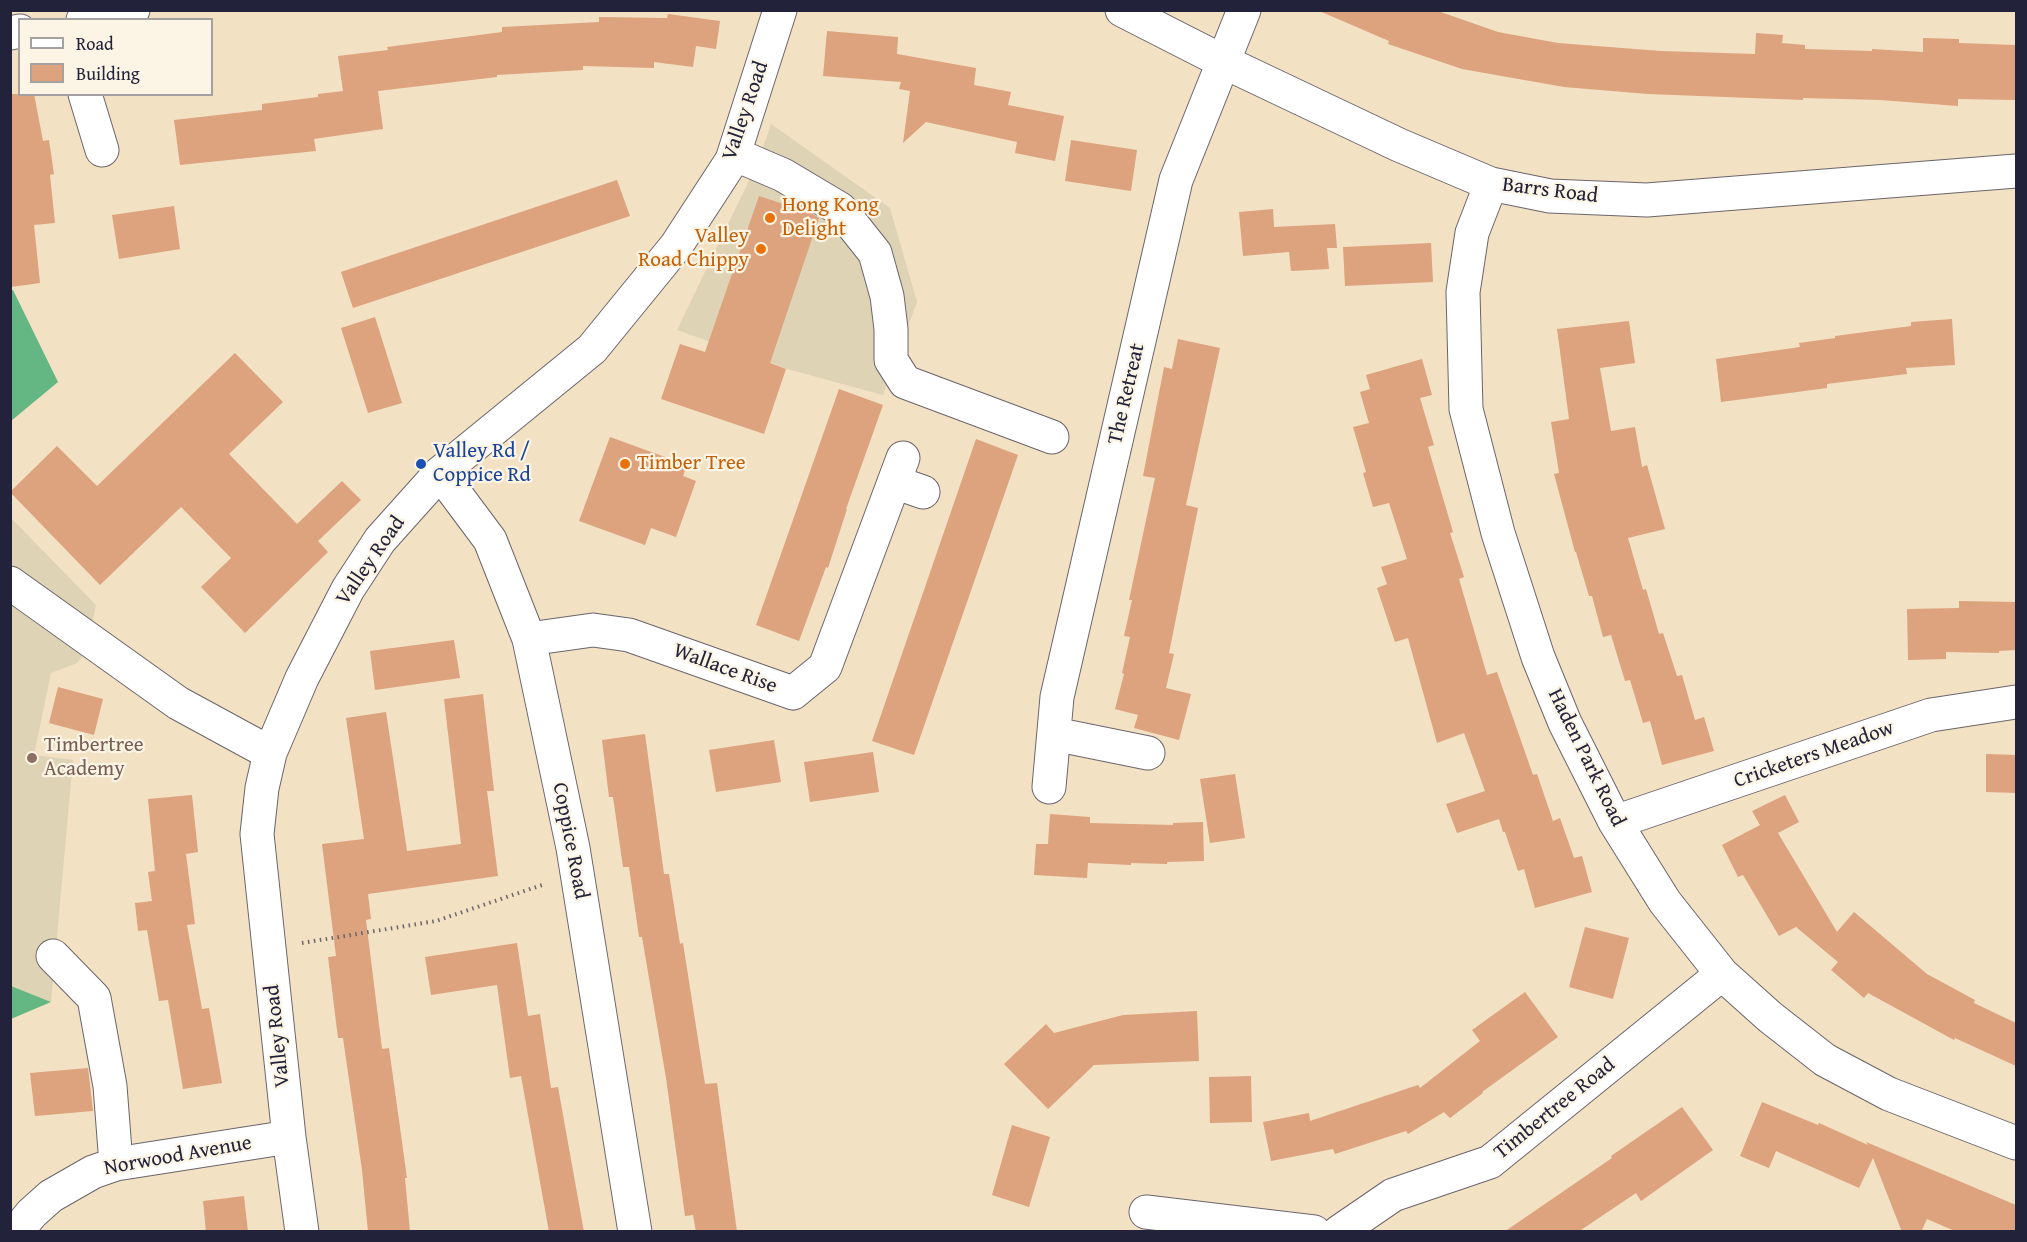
<!DOCTYPE html>
<style>
body{margin:0}
#map{position:relative;width:2027px;height:1242px;overflow:hidden;background:#f2e1c3;font-family:"Gentium Book Plus",serif}
canvas{display:block}
.frame{position:absolute;inset:0;border:12px solid #22223b;pointer-events:none}
.legend{position:absolute;left:18px;top:18px;width:195px;height:78px;box-sizing:border-box;background:#fcf5e5;border:2px solid #a5a1a1;margin:0;padding:8px 10px;list-style:none;font-size:18px;color:#22223b}
.legend li{display:flex;align-items:center;gap:12px;height:30px}
.legend b{width:30px;border:2px solid #a5a1a1}
</style>
<div id="map">
<canvas width="2027" height="1242"></canvas>
<div class="frame"></div>
<ul class="legend">
<li><b style="height:8px;background:#fff"></b>Road</li>
<li><b style="height:16px;background:#dda27e"></b>Building</li>
</ul>
</div>
<script>
const c = document.querySelector('canvas').getContext('2d');
c.lineJoin = 'round';
function paint(path, color) { c.fillStyle = color; c.fill(path, 'evenodd'); }
const shape = rows => new Path2D(rows.map(r => 'M' + r).join(''));
function trace(path, color, width, dash) { c.strokeStyle = color; c.lineWidth = width; c.lineCap = dash ? 'butt' : 'round'; c.setLineDash(dash || []); c.stroke(path); }
function label(font, color, halo, rows, align = 'center') {
  c.font = font + ' "Gentium Book Plus",serif'; c.lineWidth = 4.5; c.setLineDash([]); c.textBaseline = 'middle'; c.strokeStyle = halo; c.fillStyle = color; for (const [text, x, y, turn = 0] of rows) {
    c.save(); c.translate(x, y); c.rotate((+turn || 0) * Math.PI / 180); c.textAlign = isNaN(turn) ? turn : align; if (halo) c.strokeText(text, 0, 0); c.fillText(text, 0, 0); c.restore();
  }
}
const built = shape([
 [771,124,890,208,917,302,883,395,787,369,677,330,758,162],
 [10,517,96,605,89,640,82,657,77,663,51,673,34,755,73,760,51,1002,11,986]
]);
const forest = shape([
 [11,290,13,290,58,382,11,421],
 [10,986,11,986,51,1002,11,1019]
]);
const building = shape([
 [1317,10,1435,10,1498,32,1558,43,1661,51,1755,54,1756,33,1783,35,1782,43,1805,45,1805,49,1872,51,1872,49,1923,52,1923,38,1959,39,1959,43,2016,45,2016,100,1958,99,1958,106,1880,100,1803,98,1803,100,1648,94,1564,87,1462,69,1388,44,1389,41],
 [668,14,720,21,716,49,696,46,693,67,654,62,654,68,583,66,583,70,497,75,497,77,378,91,383,129,314,139,316,151,180,165,174,120,262,110,262,104,318,97,318,94,343,91,338,56,388,50,387,47,502,32,502,27,599,22,599,17,667,18],
 [827,31,898,37,897,54,976,68,974,85,1011,92,1008,105,1064,116,1055,161,1015,153,1017,142,926,122,903,143,910,91,899,89,901,82,823,76],
 [10,94,34,94,43,141,49,140,54,174,50,175,55,223,34,225,40,283,11,287],
 [1071,140,1137,150,1131,191,1065,181],
 [617,180,630,216,353,308,341,272],
 [759,196,811,213,819,218,770,363,786,369,764,434,661,399,680,344,705,352],
 [174,206,180,249,119,259,112,215],
 [1273,209,1274,227,1335,224,1337,248,1327,248,1329,269,1291,271,1289,252,1243,256,1239,212],
 [1431,243,1433,282,1345,286,1343,247],
 [375,317,402,403,368,413,341,328],
 [1952,319,1955,365,1906,368,1907,374,1827,384,1827,388,1721,402,1716,359,1800,347,1799,343,1835,338,1835,336,1911,326,1911,322],
 [1629,321,1635,363,1600,368,1611,431,1635,427,1642,467,1647,465,1665,529,1628,538,1643,590,1646,589,1659,634,1663,633,1677,676,1682,675,1695,720,1704,717,1714,751,1662,765,1650,721,1643,723,1630,680,1625,681,1611,635,1603,637,1592,596,1589,596,1576,552,1575,552,1554,474,1559,473,1551,422,1569,419,1557,329],
 [1178,339,1220,348,1186,505,1198,508,1169,653,1174,654,1166,688,1191,694,1179,740,1134,728,1138,715,1115,709,1124,674,1122,673,1130,637,1124,636,1132,600,1129,600,1155,478,1143,476,1164,367,1172,369],
 [235,353,283,402,229,454,297,524,342,481,361,500,318,541,328,552,245,633,201,587,231,558,181,507,100,585,10,492,57,446,97,486],
 [1422,359,1432,395,1420,398,1434,445,1428,447,1453,532,1450,533,1464,577,1459,579,1487,675,1497,672,1533,775,1537,774,1553,821,1560,818,1574,858,1582,856,1592,892,1535,908,1524,869,1518,871,1505,832,1503,832,1499,819,1457,833,1446,804,1485,791,1464,733,1437,743,1408,638,1395,642,1377,588,1387,584,1381,567,1407,559,1389,503,1373,507,1363,473,1366,472,1353,427,1369,423,1360,392,1370,389,1366,375],
 [839,389,883,405,846,509,847,509,828,568,826,567,799,641,756,625],
 [610,437,687,465,683,476,696,481,676,537,651,528,645,545,579,521],
 [976,439,1018,455,914,755,872,741],
 [1959,601,2016,602,2016,650,1999,651,1999,653,1946,652,1946,659,1908,660,1907,609,1959,608],
 [454,640,460,678,375,690,370,651],
 [58,687,103,699,94,735,49,723],
 [483,694,494,791,487,791,498,876,368,894,371,919,366,920,382,1049,389,1048,407,1178,405,1178,410,1232,368,1232,362,1170,343,1038,338,1038,328,957,336,956,322,844,364,839,346,718,386,712,407,851,461,844,444,699],
 [645,734,664,874,669,874,680,944,683,943,705,1084,717,1083,737,1232,696,1232,693,1215,685,1216,666,1078,642,937,639,937,629,867,623,867,613,797,609,797,602,740],
 [774,740,781,782,716,792,709,750],
 [873,752,879,792,810,802,804,762],
 [1986,754,2016,755,2016,793,1986,792],
 [1235,774,1245,838,1210,843,1200,779],
 [192,795,198,852,186,854,195,924,187,925,202,1009,209,1008,222,1083,183,1089,168,1000,159,1001,147,930,138,931,135,903,152,901,148,872,155,871,148,799],
 [1785,795,1799,822,1778,833,1837,932,1854,912,1927,974,1975,1000,1974,1003,2016,1023,2016,1066,1955,1038,1954,1040,1868,993,1864,998,1831,970,1838,962,1796,927,1779,936,1743,875,1738,877,1722,845,1760,825,1752,811],
 [1050,814,1090,817,1090,823,1173,825,1173,823,1203,822,1204,861,1167,862,1167,864,1131,863,1131,865,1088,863,1087,878,1034,875,1036,844,1048,844],
 [1585,927,1629,938,1613,999,1569,987],
 [517,943,528,1016,540,1014,551,1088,558,1087,584,1232,549,1232,521,1076,510,1078,497,985,431,995,425,957],
 [1525,992,1558,1037,1482,1092,1483,1093,1450,1118,1444,1112,1408,1134,1406,1131,1335,1154,1333,1149,1271,1161,1263,1122,1309,1113,1310,1121,1418,1085,1420,1088,1480,1041,1472,1030],
 [1197,1011,1199,1061,1094,1065,1048,1109,1004,1064,1046,1024,1054,1033,1123,1015],
 [88,1068,93,1111,35,1116,30,1073],
 [1251,1076,1252,1122,1210,1123,1209,1077],
 [1762,1102,1818,1125,1819,1123,1868,1145,1866,1142,2016,1205,2016,1232,1957,1232,1927,1219,1921,1232,1902,1232,1873,1158,1859,1188,1776,1151,1769,1168,1740,1156],
 [1682,1107,1713,1150,1641,1201,1636,1193,1578,1232,1504,1232,1612,1158,1611,1156],
 [1012,1125,1050,1137,1029,1207,992,1195],
 [244,1196,248,1232,206,1232,203,1201]
]);
const path = shape([
 [302,943,436,921,545,884]
]);
const minor = shape([
 [1122,10,1222,61,1399,145,1491,184,1550,196,1647,200,2016,171],
 [83,20,133,10],
 [10,33,20,31],
 [85,94,102,150],
 [734,154,783,175,840,209,875,253,887,296,891,329,891,360,905,382,1052,437],
 [1491,184,1472,233,1463,292,1466,409,1498,533,1538,657,1565,723,1615,822,1665,902,1722,974,1770,1017,1825,1060,1889,1094,2016,1143],
 [440,473,490,540,529,639,573,848,635,1232],
 [894,482,923,492],
 [10,583,178,703,270,753],
 [529,639,593,630,629,635,793,693,825,667,903,458],
 [1054,734,1148,753],
 [1049,787,1057,697,1176,180,1244,10],
 [1615,822,1931,715,2016,702],
 [53,956,94,998,110,1086,116,1164],
 [1146,1212,1314,1232],
 [16,1232,32,1213,51,1196,93,1172,116,1164,289,1137],
 [302,1232,289,1137,257,834,262,788,270,753,302,678,348,589,380,540,440,473,592,349,676,246,732,160,780,10],
 [1339,1232,1393,1195,1490,1162,1722,974]
]);
const markers = [
 [770,218,6,"#e8710a"],
 [761,249,6,"#e8710a"],
 [421,464,6,"#1a4fb4"],
 [625,464,6,"#e8710a"],
 [32,758,6,"#8d6e63"]
];
const streetNames = [
 ["Valley Road",746,111,-71],
 ["Barrs Road",1550,191,7],
 ["The Retreat",1127,394,-77],
 ["Valley Road",371,561,-55],
 ["Wallace Rise",725,669,20],
 ["Cricketers Meadow",1814,755,-19],
 ["Haden Park Road",1586,758,64],
 ["Coppice Road",570,841,79],
 ["Valley Road",278,1036,-96],
 ["Timbertree Road",1555,1109,-39],
 ["Norwood Avenue",178,1156,-10]
];
const foodNames = [
 ["Hong Kong",782,206],
 ["Delight",782,230],
 ["Valley",749,237,"right"],
 ["Road Chippy",749,261,"right"],
 ["Timber Tree",637,464]
];
const transitNames = [
 ["Valley Rd /",433,452],
 ["Coppice Rd",433,476]
];
const educationNames = [
 ["Timbertree",44,746],
 ["Academy",44,770]
];
paint(built, '#ded3b5');
paint(forest, '#64b683');
paint(building, '#dda27e');
trace(minor, '#6b656b', 35);
trace(path, '#6b656b', 4, [1.5, 4.5]);
trace(minor, '#fff', 33);
for (const [x, y, r, color] of markers) { const dot = new Path2D(); dot.arc(x, y, r, 0, 2 * Math.PI); c.fillStyle = color; c.fill(dot); trace(dot, '#fcf5e5', 2); }
label('21px', '#22223b', '#fcf5e5', streetNames);
label('21px', '#c56008', '#fcf5e5', foodNames, 'left');
label('21px', '#164399', '#fcf5e5', transitNames, 'left');
label('21px', '#785e54', '#fcf5e5', educationNames, 'left');
</script>
